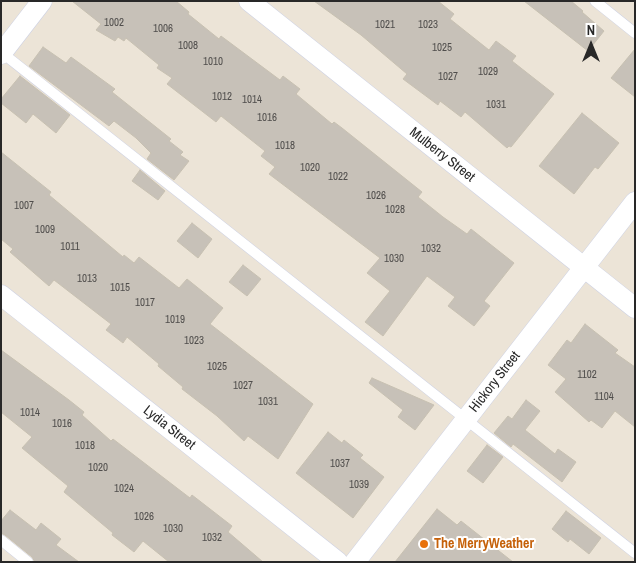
<!DOCTYPE html>
<style>
body{margin:0}
#map{position:relative;width:636px;height:563px;overflow:hidden;background:#ece4d7;font-family:"Archivo Narrow",sans-serif}
canvas{display:block}
.frame{position:absolute;inset:0;border:2px solid #282828;pointer-events:none}
.north{position:absolute;left:566px;top:20px;width:50px;height:50px;-webkit-text-stroke:4px #fff;paint-order:stroke;rotate:0deg;font-size:14px;font-weight:700;line-height:20px;text-align:center;color:#282828}
.north::after{content:'';display:block;margin:auto;width:18px;height:22px;background:#282828;clip-path:polygon(50% 0,100% 100%,50% 72%,0 100%)}
</style>
<div id="map">
<canvas width="636" height="563"></canvas>
<div class="frame"></div>
<div class="north">N</div>
</div>
<script>
const c = document.querySelector('canvas').getContext('2d');
c.lineJoin = 'round';
function paint(path, color) { c.fillStyle = color; c.fill(path, 'evenodd'); }
const shape = rows => new Path2D(rows.map(r => 'M' + r).join(''));
function trace(path, color, width, dash) { c.strokeStyle = color; c.lineWidth = width; c.lineCap = dash ? 'butt' : 'round'; c.setLineDash(dash || []); c.stroke(path); }
function label(font, color, halo, rows, align = 'center') {
  c.font = font + ' "Archivo Narrow",sans-serif'; c.lineWidth = 4; c.setLineDash([]); c.textBaseline = 'middle'; c.strokeStyle = halo; c.fillStyle = color; for (const [text, x, y, turn = 0] of rows) {
    c.save(); c.translate(x, y); c.rotate((+turn || 0) * Math.PI / 180); c.textAlign = isNaN(turn) ? turn : align; if (halo) c.strokeText(text, 0, 0); c.fillText(text, 0, 0); c.restore();
  }
}
const building = shape([
 [72,1,176,1,189,12,188,14,219,39,221,36,280,80,283,76,300,89,296,94,332,124,334,122,342,128,422,192,418,197,443,217,467,234,471,229,514,263,484,301,490,306,474,326,448,306,455,297,427,276,383,336,365,322,390,291,367,273,380,258,269,174,275,167,261,156,265,151,221,116,216,122,167,84,172,78,157,68,159,65,126,38,124,41,118,37,115,41,96,30,101,24,72,1],
 [314,1,438,1,454,14,450,19,489,50,496,41,516,56,512,61,554,94,511,147,509,146,507,148,465,112,461,117,440,101,438,105,403,79,407,74,361,35,314,1],
 [524,1,571,1,583,11,582,12,604,31,588,51,524,1],
 [43,47,66,63,71,57,115,89,112,92,171,139,169,141,183,152,180,155,189,161,174,180,147,159,151,153,136,138,114,121,109,126,29,66,43,47],
 [635,49,635,97,611,78,635,49],
 [20,76,70,115,56,133,33,114,26,123,1,103,1,99,20,76],
 [582,113,619,143,598,169,595,167,574,194,539,166,582,113],
 [1,152,51,192,49,195,123,257,124,255,134,263,139,257,179,288,187,279,223,308,210,324,313,404,278,459,248,436,244,441,217,416,182,389,183,387,158,366,159,364,127,337,123,343,106,330,111,324,54,280,49,286,10,252,13,249,1,239,1,152],
 [140,170,165,191,158,200,132,181,140,170],
 [192,223,212,239,198,258,177,241,192,223],
 [243,265,261,279,247,296,229,282,243,265],
 [585,324,618,350,615,353,635,367,635,427,615,411,602,428,591,420,589,422,555,392,566,379,548,365,567,340,571,343,585,324],
 [1,350,69,400,84,412,82,415,111,441,113,439,190,498,192,495,232,526,228,532,263,562,169,562,143,541,134,552,112,535,113,533,64,492,68,486,22,448,32,437,1,412,1,350],
 [372,378,434,405,415,430,398,417,403,410,369,383,372,378],
 [526,400,540,411,525,430,555,454,558,449,576,462,562,482,513,444,511,447,494,433,508,416,512,419,526,400],
 [328,432,342,443,344,440,363,455,360,458,384,477,353,518,296,473,328,432],
 [487,445,503,457,483,483,467,471,487,445],
 [437,509,457,525,461,521,513,562,395,562,437,509],
 [10,510,36,530,41,523,61,539,56,545,79,562,35,562,32,557,5,535,1,533,1,521,10,510],
 [566,511,601,538,589,554,570,539,568,542,552,529,566,511]
]);
const lane = shape([
 [595,1,635,33],
 [1,52,635,553],
 [1,540,28,562]
]);
const street = shape([
 [249,1,635,308],
 [1,54,42,1],
 [1,295,338,562],
 [355,562,635,202]
]);
const markers = [
 [424,544,5,"#e8710a"]
];
const numberNames = [
 ["1002",114,23],
 ["1021",385,25],
 ["1023",428,25],
 ["1006",163,29],
 ["1008",188,46],
 ["1025",442,48],
 ["1010",213,62],
 ["1029",488,72],
 ["1027",448,77],
 ["1012",222,97],
 ["1014",252,100],
 ["1031",496,105],
 ["1016",267,118],
 ["1018",285,146],
 ["1020",310,168],
 ["1022",338,177],
 ["1026",376,196],
 ["1007",24,206],
 ["1028",395,210],
 ["1009",45,230],
 ["1011",70,247],
 ["1032",431,249],
 ["1030",394,259],
 ["1013",87,279],
 ["1015",120,288],
 ["1017",145,303],
 ["1019",175,320],
 ["1023",194,341],
 ["1025",217,367],
 ["1102",587,375],
 ["1027",243,386],
 ["1104",604,397],
 ["1031",268,402],
 ["1014",30,413],
 ["1016",62,424],
 ["1018",85,446],
 ["1037",340,464],
 ["1020",98,468],
 ["1039",359,485],
 ["1024",124,489],
 ["1026",144,517],
 ["1030",173,529],
 ["1032",212,538]
];
const streetNames = [
 ["Mulberry Street",442,155,38],
 ["Hickory Street",495,382,-52],
 ["Lydia Street",169,428,38]
];
const foodNames = [
 ["The MerryWeather",434,544]
];
paint(building, '#c7c1b8');
trace(building, '#c7c0b1', 1);
trace(lane, '#cdd1e3', 11);
trace(street, '#cdd1e3', 21);
trace(lane, '#fff', 10);
trace(street, '#fff', 20);
for (const [x, y, r, color] of markers) { const dot = new Path2D(); dot.arc(x, y, r, 0, 2 * Math.PI); c.fillStyle = color; c.fill(dot); trace(dot, '#fff', 2); }
label('11px', '#504e4c', null, numberNames);
label('14px', '#282828', '#fff', streetNames);
label('bold 14px', '#c56008', '#fff', foodNames, 'left');
</script>
